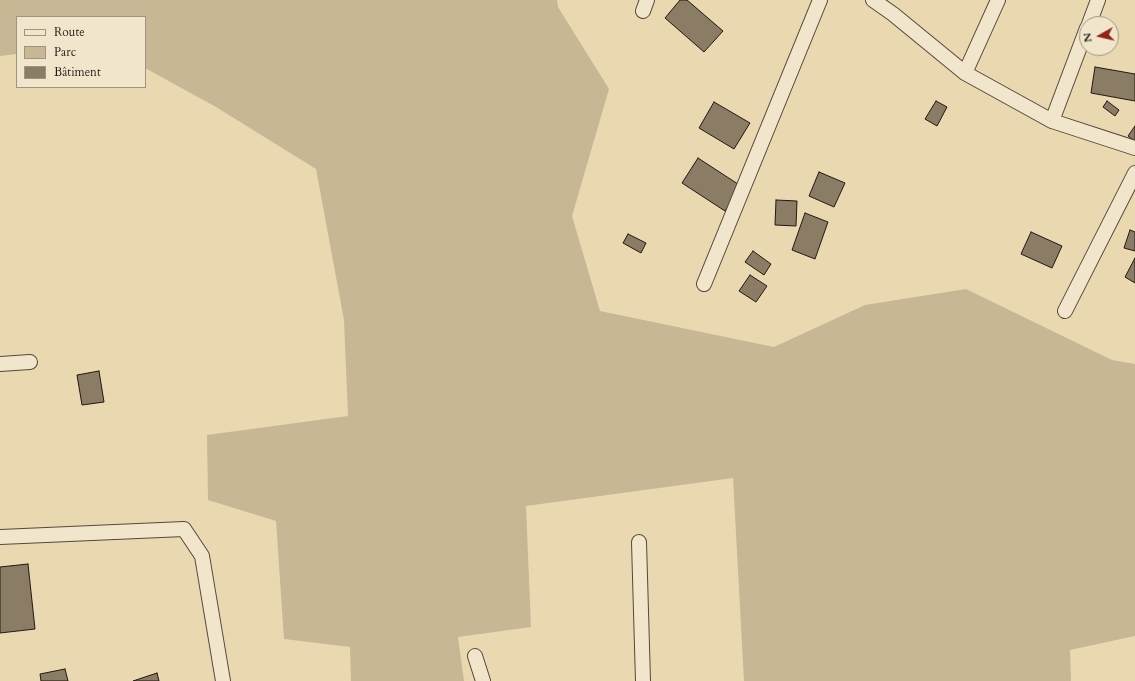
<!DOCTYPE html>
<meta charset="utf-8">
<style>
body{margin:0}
#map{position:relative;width:1135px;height:681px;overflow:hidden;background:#ead8b0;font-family:Cardo,serif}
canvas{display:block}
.legend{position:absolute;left:16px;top:16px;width:130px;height:72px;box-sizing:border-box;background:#f1e6cc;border:1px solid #9f9482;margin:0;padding:5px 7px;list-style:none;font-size:12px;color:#231813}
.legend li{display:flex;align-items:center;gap:8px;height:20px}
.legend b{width:20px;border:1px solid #9f9482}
.north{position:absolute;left:1079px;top:16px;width:40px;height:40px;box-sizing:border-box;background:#f1e6cc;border:1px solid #9f9482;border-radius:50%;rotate:262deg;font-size:11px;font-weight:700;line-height:16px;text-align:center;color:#231813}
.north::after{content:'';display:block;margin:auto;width:14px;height:18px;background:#8f2418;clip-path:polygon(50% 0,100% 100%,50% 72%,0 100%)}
</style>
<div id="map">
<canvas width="1135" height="681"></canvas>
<ul class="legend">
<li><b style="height:5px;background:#f1e6cc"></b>Route</li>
<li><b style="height:11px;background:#c8b795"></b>Parc</li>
<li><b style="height:11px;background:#8a7c65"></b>Bâtiment</li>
</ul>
<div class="north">N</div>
</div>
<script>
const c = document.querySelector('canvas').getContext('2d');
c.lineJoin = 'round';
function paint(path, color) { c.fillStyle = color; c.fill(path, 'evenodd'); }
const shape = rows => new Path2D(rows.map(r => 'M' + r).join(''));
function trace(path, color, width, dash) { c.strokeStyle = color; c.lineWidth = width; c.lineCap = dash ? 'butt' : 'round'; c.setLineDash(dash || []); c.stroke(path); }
const green = shape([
 [0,0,557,0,558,7,609,89,572,216,600,311,774,347,865,305,966,289,1112,360,1135,364,1135,636,1070,650,1071,681,744,681,733,478,526,506,531,627,458,637,464,681,351,681,350,647,284,639,276,521,208,500,207,435,348,416,344,320,316,169,216,107,145,68,145,17,17,17,17,54,0,56]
]);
const building = shape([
 [680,0,687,0,723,31,704,52,665,18,680,0],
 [1095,67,1135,74,1135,101,1091,93,1095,67],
 [936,101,947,107,937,126,925,119,936,101],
 [1107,101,1119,110,1115,116,1103,107,1107,101],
 [714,102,750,123,734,149,699,128,714,102],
 [1135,126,1135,141,1128,136,1135,126],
 [698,158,741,186,725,211,682,183,698,158],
 [819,172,845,183,834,207,809,196,819,172],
 [776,200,797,201,796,226,775,225,776,200],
 [805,213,828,222,815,259,792,250,805,213],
 [1130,230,1135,232,1135,251,1124,248,1130,230],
 [1031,232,1062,246,1052,268,1021,254,1031,232],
 [628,234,646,243,641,253,623,243,628,234],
 [753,251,771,264,764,275,745,262,753,251],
 [1135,258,1135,283,1125,277,1135,258],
 [750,275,767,286,756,302,739,291,750,275],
 [99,371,104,402,82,405,77,375,99,371],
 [28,564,35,629,0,633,0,567,28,564],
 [65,669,68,681,41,681,40,674,65,669],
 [157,673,159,681,133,681,157,673]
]);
const street = shape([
 [873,0,893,14,965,73,1052,121,1135,148],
 [643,11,647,0],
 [1089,24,1098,0],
 [965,73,998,0],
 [1052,121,1087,28],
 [704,284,820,0],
 [1065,311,1135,173],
 [0,364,30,362],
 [0,537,184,529,202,556,223,681],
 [639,542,643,681],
 [475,656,483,681]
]);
paint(green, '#c8b795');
paint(building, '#8a7c65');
trace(building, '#231813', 1);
trace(street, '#55483a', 16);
trace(street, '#f1e6cc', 14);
</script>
